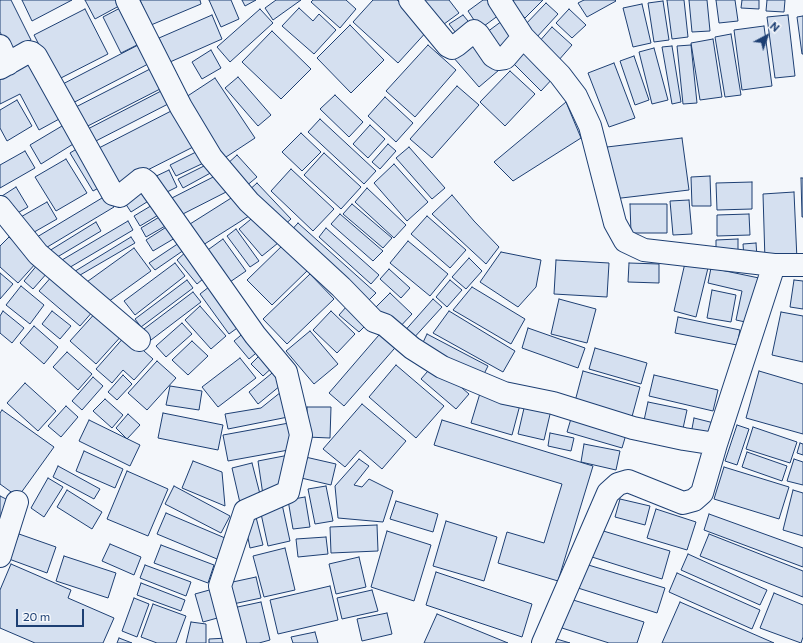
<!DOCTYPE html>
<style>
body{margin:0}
#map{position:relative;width:803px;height:643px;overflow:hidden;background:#f4f7fb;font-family:Commissioner,sans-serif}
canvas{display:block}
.north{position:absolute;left:747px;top:16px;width:40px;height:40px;-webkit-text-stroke:3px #f4f7fb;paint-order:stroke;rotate:41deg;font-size:11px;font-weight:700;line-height:16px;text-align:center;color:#1d3f73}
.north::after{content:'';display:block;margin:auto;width:14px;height:18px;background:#1d3f73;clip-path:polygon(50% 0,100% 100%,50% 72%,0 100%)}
.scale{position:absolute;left:16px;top:609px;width:68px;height:18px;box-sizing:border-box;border:2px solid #1d3f73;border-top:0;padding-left:5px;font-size:12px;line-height:14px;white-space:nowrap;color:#1d3f73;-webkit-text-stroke:3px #f4f7fb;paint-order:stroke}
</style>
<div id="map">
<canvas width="803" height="643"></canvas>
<div class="north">N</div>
<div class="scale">20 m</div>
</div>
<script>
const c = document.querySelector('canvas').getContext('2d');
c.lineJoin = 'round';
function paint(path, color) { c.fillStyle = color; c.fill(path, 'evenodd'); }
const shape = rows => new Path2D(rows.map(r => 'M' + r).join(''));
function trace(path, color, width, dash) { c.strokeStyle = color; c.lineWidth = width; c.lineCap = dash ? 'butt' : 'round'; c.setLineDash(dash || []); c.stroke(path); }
const building = shape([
 [0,0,11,0,31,40,10,51,0,32,0,0],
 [22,0,72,0,32,21,22,0],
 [85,0,116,0,119,6,95,19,85,0],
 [140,0,200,0,201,4,151,25,140,0],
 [209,0,231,0,239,19,221,27,209,0],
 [242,0,256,0,245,6,242,0],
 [276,0,301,0,273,20,265,8,276,0],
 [313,0,346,0,356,9,340,28,311,2,313,0],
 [373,0,397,0,429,29,398,63,353,22,373,0],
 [423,0,449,0,459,13,440,27,423,0],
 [483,0,488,0,499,15,480,29,468,11,483,0],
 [514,0,543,0,525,18,510,4,514,0],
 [584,0,615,0,616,1,587,17,578,3,584,0],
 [667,0,684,0,688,37,672,39,667,0],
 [689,0,707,0,710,31,692,32,689,0],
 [716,0,735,0,738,21,719,23,716,0],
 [742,0,759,0,759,9,741,8,742,0],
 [767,0,785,0,784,12,766,11,767,0],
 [663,1,669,40,654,42,648,3,663,1],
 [546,3,558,14,536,38,523,27,546,3],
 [642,4,651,43,633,47,623,8,642,4],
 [122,7,141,43,121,53,103,17,122,7],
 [299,8,313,21,319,14,336,30,314,54,282,26,299,8],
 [85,9,108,54,57,80,34,35,85,9],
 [260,9,273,23,230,62,217,47,260,9],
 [569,9,586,25,572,38,556,23,569,9],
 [212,15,222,39,170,62,159,38,212,15],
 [463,15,473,27,459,37,449,24,463,15],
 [788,15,795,76,775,78,767,17,788,15],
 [803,16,803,54,802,54,797,17,803,16],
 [502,21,513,36,495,50,483,35,502,21],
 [350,25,384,60,351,93,317,58,350,25],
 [764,26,772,86,742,90,734,30,764,26],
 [552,27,572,45,558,61,538,43,552,27],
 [272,31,311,69,281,99,242,62,272,31],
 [731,34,741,95,725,97,715,37,731,34],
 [713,39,722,97,700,100,691,43,713,39],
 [473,40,499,70,479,87,453,57,473,40],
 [140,44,150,63,67,106,57,87,140,44],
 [428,45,456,70,415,117,386,91,428,45],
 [691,45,697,103,683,104,677,46,691,45],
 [672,46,681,102,672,104,662,47,672,46],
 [526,47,555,76,541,91,512,62,526,47],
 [654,48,668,100,652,104,639,52,654,48],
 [211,50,221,68,202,79,192,62,211,50],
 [634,56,649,100,635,105,620,61,634,56],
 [31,61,61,118,39,130,20,94,0,104,0,78,31,61],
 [614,63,635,118,609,127,588,73,614,63],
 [152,68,162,88,80,130,70,110,152,68],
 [510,71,535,94,505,126,480,102,510,71],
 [238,77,271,115,258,126,225,88,238,77],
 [215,78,255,138,223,159,183,99,215,78],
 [457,86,479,105,432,158,410,139,457,86],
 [163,90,170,103,90,144,84,131,163,90],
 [335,95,363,122,349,137,320,109,335,95],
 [385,97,413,123,396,142,368,116,385,97],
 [17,100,32,126,7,141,0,128,0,110,17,100],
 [566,102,581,138,513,181,494,162,566,102],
 [177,108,197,145,114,187,95,150,177,108],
 [320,119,376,171,364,184,308,132,320,119],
 [67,123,78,141,41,164,30,145,67,123],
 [370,125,385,139,368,158,353,144,370,125],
 [301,133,321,152,302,171,282,152,301,133],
 [682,138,689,190,613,199,607,147,682,138],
 [388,144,396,151,380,169,372,162,388,144],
 [83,145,106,184,93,191,70,153,83,145],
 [409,147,445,188,432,199,396,158,409,147],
 [204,148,210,160,176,176,170,165,204,148],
 [25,151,35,168,0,188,0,165,25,151],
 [324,153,361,187,341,209,304,175,324,153],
 [237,155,257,177,245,187,226,165,237,155],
 [66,159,87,193,56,211,35,177,66,159],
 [212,162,216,170,183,188,178,179,212,162],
 [394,164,428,202,407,221,374,183,394,164],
 [291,169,334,209,313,231,271,191,291,169],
 [169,170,177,187,159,196,150,179,169,170],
 [223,172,232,189,175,218,166,201,223,172],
 [710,176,711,206,692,206,691,177,710,176],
 [801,178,803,178,803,217,802,217,801,178],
 [752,182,752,209,717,210,716,183,752,182],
 [257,183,291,219,281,228,247,192,257,183],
 [16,187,28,207,14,215,2,196,16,187],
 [143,188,150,200,131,212,123,200,143,188],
 [367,188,406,225,394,238,355,202,367,188],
 [794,192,797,260,765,261,763,194,794,192],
 [107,195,114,207,44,249,37,237,107,195],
 [236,195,249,216,203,245,190,224,236,195],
 [452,195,474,221,499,247,486,264,432,214,452,195],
 [689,200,692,234,673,235,670,201,689,200],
 [47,202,57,219,29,235,19,218,47,202],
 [154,204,160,214,140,226,134,216,154,204],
 [352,204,392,238,383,248,343,214,352,204],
 [630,204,667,204,667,233,631,233,630,204],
 [340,214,383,251,373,261,331,224,340,214],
 [749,214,750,235,717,236,717,215,749,214],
 [256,215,278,243,262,256,239,229,256,215],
 [161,216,167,225,146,237,141,228,161,216],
 [427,216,466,250,450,268,411,234,427,216],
 [128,221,133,230,67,269,62,260,128,221],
 [96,222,101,231,54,259,49,251,96,222],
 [298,223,376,293,367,302,289,233,298,223],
 [168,226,175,238,153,251,146,240,168,226],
 [326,228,379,275,371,284,319,237,326,228],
 [236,229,259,261,250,267,227,236,236,229],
 [9,237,37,262,18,283,0,267,0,246,9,237],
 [131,237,135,243,75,278,72,273,131,237],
 [223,239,246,271,227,284,205,252,223,239],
 [738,239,738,256,716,257,716,240,738,239],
 [408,241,448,274,430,296,390,263,408,241],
 [179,243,184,250,155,270,149,263,179,243],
 [285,243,310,268,272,305,247,280,285,243],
 [756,243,757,257,744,258,743,244,756,243],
 [134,248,151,271,101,307,84,284,134,248],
 [188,250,209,274,197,284,177,260,188,250],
 [501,252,541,260,536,287,518,307,480,282,501,252],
 [469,258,482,271,466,289,452,277,469,258],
 [556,260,609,263,607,297,554,294,556,260],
 [175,263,185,276,135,315,124,301,175,263],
 [629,263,659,264,659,283,628,282,629,263],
 [685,263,708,268,696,317,674,311,685,263],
 [38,264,48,272,33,289,24,281,38,264],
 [711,268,759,278,750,323,736,320,742,291,708,283,711,268],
 [389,269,410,288,401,298,380,279,389,269],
 [0,273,13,284,0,299,0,273],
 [310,274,334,299,287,344,263,319,310,274],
 [53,275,94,310,80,326,39,291,53,275],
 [187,280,193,288,141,327,135,319,187,280],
 [450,280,462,290,447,307,436,297,450,280],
 [794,280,803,281,803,309,790,307,794,280],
 [214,283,244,323,229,334,200,294,214,283],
 [21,286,44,305,30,324,6,305,21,286],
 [472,287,525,319,511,344,453,310,472,287],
 [712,290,736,295,731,322,707,318,712,290],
 [193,292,201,302,151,340,144,329,193,292],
 [390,293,412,314,396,331,374,309,390,293],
 [433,299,442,307,411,341,402,334,433,299],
 [559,299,596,309,587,343,551,334,559,299],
 [200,306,226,336,211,349,185,320,200,306],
 [347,306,367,324,359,332,339,315,347,306],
 [98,310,124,333,96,364,70,341,98,310],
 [3,311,24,328,12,343,0,333,0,316,3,311],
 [52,311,71,326,60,339,42,324,52,311],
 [331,311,355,334,337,353,313,330,331,311],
 [449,311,515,351,503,372,433,333,449,311],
 [781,312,803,316,803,362,772,355,781,312],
 [678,317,740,330,737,345,675,333,678,317],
 [182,323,192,334,166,357,156,346,182,323],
 [34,326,58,347,44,364,20,343,34,326],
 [385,328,401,341,344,406,329,393,385,328],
 [528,328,585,348,578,368,522,348,528,328],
 [246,331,261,349,249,359,234,341,246,331],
 [310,331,338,364,314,384,286,351,310,331],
 [427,334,488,366,480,382,419,351,427,334],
 [126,335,153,359,134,380,123,370,112,383,96,369,126,335],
 [192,341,208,356,188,375,172,360,192,341],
 [595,348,647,363,641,384,589,369,595,348],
 [264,351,276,364,263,376,251,364,264,351],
 [67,352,92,374,78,390,53,367,67,352],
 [240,358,256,378,218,407,202,387,240,358],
 [157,361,176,378,147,410,128,393,157,361],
 [434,364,469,394,456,409,421,379,434,364],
 [396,365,444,406,416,438,369,397,396,365],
 [277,369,286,381,258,404,249,392,277,369],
 [583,371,640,387,630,424,573,409,583,371],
 [759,371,803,384,803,434,746,418,759,371],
 [123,375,132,384,117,400,108,392,123,375],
 [654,375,718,390,713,411,649,396,654,375],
 [93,377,103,386,82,410,72,401,93,377],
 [25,383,56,411,38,431,7,403,25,383],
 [170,386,202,391,199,410,166,405,170,386],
 [286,388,293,416,228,429,225,414,261,408,286,388],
 [481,390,521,401,512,435,471,423,481,390],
 [105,399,123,415,112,428,93,411,105,399],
 [648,402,687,410,682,433,643,425,648,402],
 [362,404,406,441,382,469,360,450,345,467,323,449,362,404],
 [525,404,551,410,544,440,518,434,525,404],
 [66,406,78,417,61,437,48,426,66,406],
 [307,407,331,407,330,438,307,437,307,407],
 [2,410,54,447,18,497,0,484,0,413,2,410],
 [573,412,628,428,622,448,567,432,573,412],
 [163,413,223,425,218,450,158,438,163,413],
 [128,414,140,425,127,439,116,428,128,414],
 [694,418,714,423,710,439,691,434,694,418],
 [89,420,140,445,130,466,79,441,89,420],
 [442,420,593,466,558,581,498,563,507,532,544,543,562,484,434,445,442,420],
 [289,423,294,449,228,461,223,435,289,423],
 [737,425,749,429,737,465,725,461,737,425],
 [753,427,797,442,790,463,746,449,753,427],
 [550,433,574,438,571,451,548,446,550,433],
 [800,443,803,444,803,455,797,453,800,443],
 [584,444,620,451,616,470,581,462,584,444],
 [84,451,123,469,115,488,76,471,84,451],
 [747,452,787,466,782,481,742,467,747,452],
 [289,455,285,490,263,495,258,461,289,455],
 [301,456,336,464,331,485,297,477,301,456],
 [359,459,369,466,354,485,362,487,369,479,393,491,383,522,338,518,335,486,359,459],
 [794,459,803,462,803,485,787,481,794,459],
 [193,461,222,472,225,506,182,488,193,461],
 [252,463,261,498,240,503,232,468,252,463],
 [58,466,100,489,94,499,53,477,58,466],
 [724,467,789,487,779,519,714,499,724,467],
 [127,471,168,489,148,536,107,519,127,471],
 [48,478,63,487,44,517,31,508,48,478],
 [174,486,230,516,221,533,165,504,174,486],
 [326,486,333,521,315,524,308,489,326,486],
 [67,490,102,512,92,529,57,507,67,490],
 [793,490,803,493,803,536,783,530,793,490],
 [0,496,14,503,0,530,0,496],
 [305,497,310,527,293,529,288,500,305,497],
 [620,499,650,506,645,525,615,517,620,499],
 [396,501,438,514,433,532,390,519,396,501],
 [282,504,290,541,268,546,260,509,282,504],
 [656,509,696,522,687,550,647,538,656,509],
 [166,513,225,538,217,559,157,534,166,513],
 [709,514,803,548,803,567,704,530,709,514],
 [256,517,263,545,250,548,244,519,256,517],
 [446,521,497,537,484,581,433,566,446,521],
 [377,525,378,551,331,553,330,527,377,525],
 [600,530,670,551,662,579,592,557,600,530],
 [387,531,431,545,414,601,371,587,387,531],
 [19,534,56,547,47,573,9,559,19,534],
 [709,534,803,571,803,597,700,556,709,534],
 [326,537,328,554,298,557,296,539,326,537],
 [110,544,141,557,134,575,102,561,110,544],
 [161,545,214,565,208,583,154,563,161,545],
 [285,548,295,590,264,597,253,556,285,548],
 [688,554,767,590,760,605,681,570,688,554],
 [64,556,116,573,108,598,56,581,64,556],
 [359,557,366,587,336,594,329,564,359,557],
 [11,564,71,590,68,598,114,618,103,643,35,643,0,628,0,590,11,564],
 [585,564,665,588,657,613,578,588,585,564],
 [145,565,191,582,186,596,140,578,145,565],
 [436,572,532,604,522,637,426,605,436,572],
 [677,573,760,610,752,629,669,592,677,573],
 [256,577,261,598,233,604,228,583,256,577],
 [141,583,185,600,181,611,137,595,141,583],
 [330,586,338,620,278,634,270,600,330,586],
 [213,589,221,617,203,622,195,594,213,589],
 [372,590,378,611,342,619,337,598,372,590],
 [774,593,803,605,803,637,801,643,760,628,774,593],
 [134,598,149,604,137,637,122,631,134,598],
 [570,599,644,622,637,643,609,643,562,628,570,599],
 [261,602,270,640,259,643,242,643,233,608,261,602],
 [680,602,774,643,662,643,680,602],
 [153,604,186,616,176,643,157,643,141,637,153,604],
 [387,613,392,634,362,641,357,619,387,613],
 [437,614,508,643,424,643,437,614],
 [191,622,206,624,206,643,186,643,191,622],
 [315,632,318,643,293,643,291,637,315,632],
 [550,637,570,643,548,643,550,637],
 [119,638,132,643,117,643,119,638],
 [228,638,229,643,209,643,209,639,228,638]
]);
const minor = shape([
 [127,0,181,107,211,157,249,202,341,287,374,321,385,325,412,348,442,367,504,393,553,403,633,428,684,439,716,444],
 [410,0,448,46,452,48,457,45,474,31,478,34,493,56,498,59,505,58,523,37],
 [499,0,523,37,560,75,576,96,590,126,615,223,625,241,644,250,774,265],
 [0,46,8,64],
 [0,68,28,52,32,53,36,56,113,194,120,196,140,180,143,179,147,182,255,335,286,372,301,435,288,492,245,511,220,586,235,643],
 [0,207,38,254,139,340],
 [0,556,17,502],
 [543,643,608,493,618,484,628,481,683,503,694,500,702,493,716,444,774,265,803,265]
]);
paint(building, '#d5e0f0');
trace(building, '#1d3f73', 1);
trace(minor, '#1d3f73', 24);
trace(minor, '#f4f7fb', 22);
</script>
